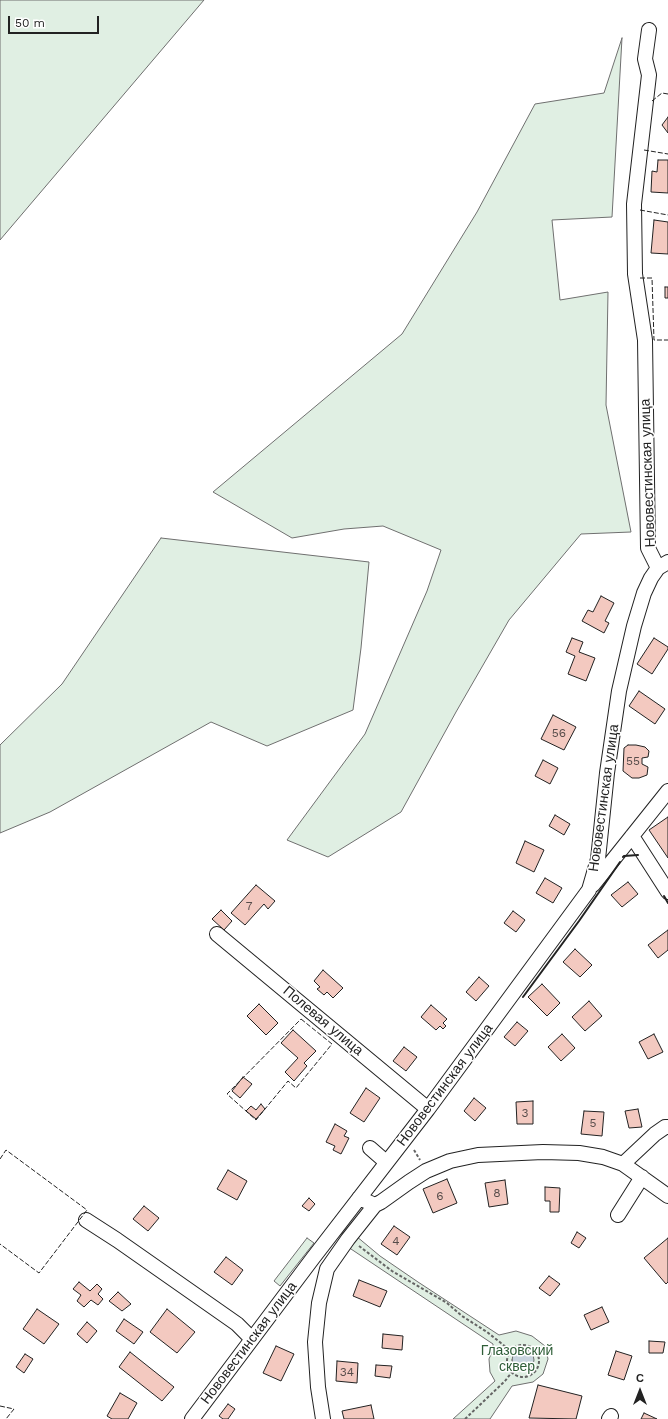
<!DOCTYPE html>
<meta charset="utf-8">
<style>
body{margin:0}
#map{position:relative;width:668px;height:1419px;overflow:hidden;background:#fff;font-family:"Work Sans",sans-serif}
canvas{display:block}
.north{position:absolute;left:620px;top:1371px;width:40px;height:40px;-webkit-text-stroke:3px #fff;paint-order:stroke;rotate:0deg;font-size:11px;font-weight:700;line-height:16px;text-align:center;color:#222}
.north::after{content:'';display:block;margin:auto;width:14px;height:18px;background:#222;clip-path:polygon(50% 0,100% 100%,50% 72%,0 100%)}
.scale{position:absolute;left:8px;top:16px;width:91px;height:18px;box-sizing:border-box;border:2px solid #222;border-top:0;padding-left:5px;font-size:12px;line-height:14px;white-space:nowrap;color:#222;-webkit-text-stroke:3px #fff;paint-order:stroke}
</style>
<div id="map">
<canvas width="668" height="1419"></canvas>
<div class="north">С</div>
<div class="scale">50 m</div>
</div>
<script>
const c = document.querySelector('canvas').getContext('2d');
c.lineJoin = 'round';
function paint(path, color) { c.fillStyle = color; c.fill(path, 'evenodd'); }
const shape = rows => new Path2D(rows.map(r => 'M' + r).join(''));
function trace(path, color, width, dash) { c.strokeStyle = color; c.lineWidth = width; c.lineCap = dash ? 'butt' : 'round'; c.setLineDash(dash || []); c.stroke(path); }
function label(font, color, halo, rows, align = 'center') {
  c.font = font + ' "Work Sans",sans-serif'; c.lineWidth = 3; c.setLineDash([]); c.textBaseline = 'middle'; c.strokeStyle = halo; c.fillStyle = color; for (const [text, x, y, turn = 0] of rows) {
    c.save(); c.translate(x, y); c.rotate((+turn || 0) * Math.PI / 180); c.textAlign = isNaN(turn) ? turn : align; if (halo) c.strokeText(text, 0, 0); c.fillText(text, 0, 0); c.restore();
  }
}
const green = shape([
 [0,0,204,0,0,240,0,0],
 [622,38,612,217,552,220,560,300,608,292,606,405,631,532,581,534,509,620,456,712,401,812,328,857,287,840,365,734,427,591,441,550,383,526,344,529,292,538,213,492,402,334,477,212,535,104,604,93,622,38],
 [161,538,369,562,361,648,353,710,267,746,211,722,50,812,0,833,0,745,62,684,161,538],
 [356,1236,380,1256,418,1282,499,1335,516,1331,532,1336,545,1346,548,1359,543,1374,533,1382,512,1386,490,1419,453,1419,495,1381,490,1372,489,1359,493,1349,493,1344,348,1247,356,1236],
 [307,1238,314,1243,280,1286,274,1281,307,1238]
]);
const water = shape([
 '512 1360a11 11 0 1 1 22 0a11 11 0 1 1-22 0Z'
]);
const building = shape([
 [668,117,668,133,662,125,668,117],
 [658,160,668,160,668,193,651,192,652,171,657,172,658,160],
 [654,220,668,222,668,254,651,253,654,220],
 [665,287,668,287,668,298,665,298,665,287],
 [601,596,614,603,605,621,609,623,604,633,582,621,588,610,593,612,601,596],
 [572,638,583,642,579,652,595,658,586,681,568,674,575,656,566,652,572,638],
 [654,638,668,647,668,649,652,674,637,664,654,638],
 [639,691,665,709,655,724,629,706,639,691],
 [553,715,576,727,564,750,541,739,553,715],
 [628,745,636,745,645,747,649,751,648,757,642,758,642,764,648,767,647,775,639,778,632,778,623,771,624,748,628,745],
 [543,760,558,768,550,784,535,776,543,760],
 [555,815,570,824,564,835,549,826,555,815],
 [668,817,668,858,649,830,668,817],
 [525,841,544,850,534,872,516,863,525,841],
 [545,878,562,888,553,903,536,893,545,878],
 [628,882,638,894,622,907,611,895,628,882],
 [256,885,275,901,268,909,264,904,245,925,231,913,256,885],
 [221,910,232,921,224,930,212,919,221,910],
 [513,911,525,920,516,932,504,923,513,911],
 [668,930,668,950,658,958,648,945,668,930],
 [575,949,592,965,580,977,563,962,575,949],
 [323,970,343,988,333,998,327,992,324,995,317,989,320,987,314,981,323,970],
 [479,977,489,986,476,1001,466,992,479,977],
 [542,984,560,1003,547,1016,528,997,542,984],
 [589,1001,602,1016,585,1031,572,1017,589,1001],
 [259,1004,278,1023,266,1035,247,1016,259,1004],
 [431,1005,447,1019,443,1023,446,1026,443,1029,440,1026,436,1030,421,1017,431,1005],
 [517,1022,528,1031,515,1046,504,1037,517,1022],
 [293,1030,316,1051,304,1063,307,1066,294,1081,285,1072,298,1058,281,1043,293,1030],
 [562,1034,575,1048,561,1061,548,1047,562,1034],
 [654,1034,663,1052,648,1059,639,1042,654,1034],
 [404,1047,417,1057,406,1071,393,1061,404,1047],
 [243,1077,252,1084,240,1098,232,1091,243,1077],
 [366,1088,380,1098,364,1122,350,1113,366,1088],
 [474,1098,486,1108,475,1121,464,1111,474,1098],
 [533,1101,533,1124,517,1124,516,1102,533,1101],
 [261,1104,265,1109,256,1119,246,1111,251,1106,256,1110,261,1104],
 [638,1109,642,1127,629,1128,625,1111,638,1109],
 [584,1111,604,1112,602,1136,581,1134,584,1111],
 [335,1124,347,1131,344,1136,349,1138,341,1154,333,1150,335,1146,326,1142,335,1124],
 [228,1170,247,1181,237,1200,217,1189,228,1170],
 [447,1179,457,1203,433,1213,423,1189,447,1179],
 [505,1180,508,1204,489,1207,485,1183,505,1180],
 [545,1187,560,1188,559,1212,550,1212,550,1201,545,1201,545,1187],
 [309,1198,315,1204,309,1211,302,1206,309,1198],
 [144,1206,159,1218,148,1231,133,1219,144,1206],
 [394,1226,410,1237,397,1255,381,1244,394,1226],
 [577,1232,586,1238,579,1248,571,1243,577,1232],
 [668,1238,668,1282,666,1284,644,1258,668,1238],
 [226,1257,243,1270,232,1285,214,1272,226,1257],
 [549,1276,560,1284,550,1296,539,1288,549,1276],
 [359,1280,387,1291,380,1307,353,1296,359,1280],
 [79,1282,90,1291,97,1284,102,1289,98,1294,103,1299,98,1305,91,1300,84,1307,77,1301,81,1295,73,1289,79,1282],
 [118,1292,131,1304,122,1311,109,1301,118,1292],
 [602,1307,609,1322,591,1330,584,1315,602,1307],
 [37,1309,59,1324,44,1344,23,1329,37,1309],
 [167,1309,195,1332,177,1353,150,1332,167,1309],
 [124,1319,143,1332,134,1344,116,1331,124,1319],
 [87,1322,97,1331,87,1343,77,1334,87,1322],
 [383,1334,403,1336,402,1350,382,1348,383,1334],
 [649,1341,665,1342,663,1353,649,1353,649,1341],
 [276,1346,294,1354,281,1381,263,1373,276,1346],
 [616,1351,632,1356,624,1380,608,1375,616,1351],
 [130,1352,174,1387,162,1401,119,1367,130,1352],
 [25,1354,33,1359,24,1373,16,1367,25,1354],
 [337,1361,358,1363,357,1383,336,1381,337,1361],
 [376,1365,392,1366,390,1378,375,1376,376,1365],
 [538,1385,582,1396,576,1419,529,1418,538,1385],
 [120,1393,137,1403,128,1419,112,1419,107,1416,120,1393],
 [228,1404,235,1409,228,1419,223,1419,219,1416,228,1404],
 [371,1405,374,1419,344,1419,342,1411,371,1405],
 [644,1413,657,1419,641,1419,644,1413]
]);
const path = shape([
 [414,1150,420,1160],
 [359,1246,392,1271,447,1303,462,1316,487,1332,511,1351],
 '507 1361a16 16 0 1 1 32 0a16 16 0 1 1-32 0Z',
 [465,1419,505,1381,512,1372]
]);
const minor = shape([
 [649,30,645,59,649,75,634,204,635,274,645,340,648,548,658,568],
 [632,836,668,892],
 [593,885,668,791],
 [217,934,428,1109],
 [370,1148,386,1162],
 [623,1164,655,1134,665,1127,668,1127],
 [359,1198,375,1205,381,1202,409,1182,426,1171,450,1161,478,1155,543,1152,579,1153,603,1157,623,1164,668,1196],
 [618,1215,642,1177],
 [86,1220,117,1240,237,1324,252,1339],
 [192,1419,313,1258,428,1109,589,890,598,859,607,773,619,691,634,626,644,593,651,578,658,568,668,562],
 [323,1419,318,1387,315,1342,319,1303,327,1269,348,1239,375,1205],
 [609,1419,611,1416]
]);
const fence = shape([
 [652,101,662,93,668,94],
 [644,150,668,154],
 [640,210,668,215],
 [640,278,652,278,654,340,668,340],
 [301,1019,332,1044,296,1088,288,1081,256,1120,227,1094,301,1019],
 [0,1159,6,1150,87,1210,39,1273,0,1244],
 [0,1406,14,1409,6,1419]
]);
const wall = shape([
 [623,857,624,856,638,855],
 [664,896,668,903],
 [523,997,579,921,620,862]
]);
const numberNames = [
 ["56",559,733],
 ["55",633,761],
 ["7",249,906],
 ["3",525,1113],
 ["5",593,1123],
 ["8",497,1193],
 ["6",440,1196],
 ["4",396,1241],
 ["34",347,1372]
];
const streetNames = [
 ["Нововестинская улица",648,473,-92],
 ["Нововестинская улица",604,798,-82],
 ["Полевая улица",323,1021,40],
 ["Нововестинская улица",445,1085,-53],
 ["Нововестинская улица",249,1343,-53]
];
const parkNames = [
 ["Глазовский",517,1351],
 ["сквер",517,1367]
];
paint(green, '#e0efe3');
trace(green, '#6f6f6f', 1);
paint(water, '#c7d3dd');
trace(water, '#6f6f6f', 1);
paint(building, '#f3c9c0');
trace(building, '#222', 1);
trace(minor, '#222', 16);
trace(path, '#646464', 2, [3, 2]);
trace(minor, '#fff', 14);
trace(fence, '#222', 1, [5, 2]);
trace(wall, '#222', 2);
label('12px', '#564c4a', null, numberNames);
label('14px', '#222', '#fff', streetNames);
label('14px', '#2f5e38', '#fff', parkNames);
</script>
